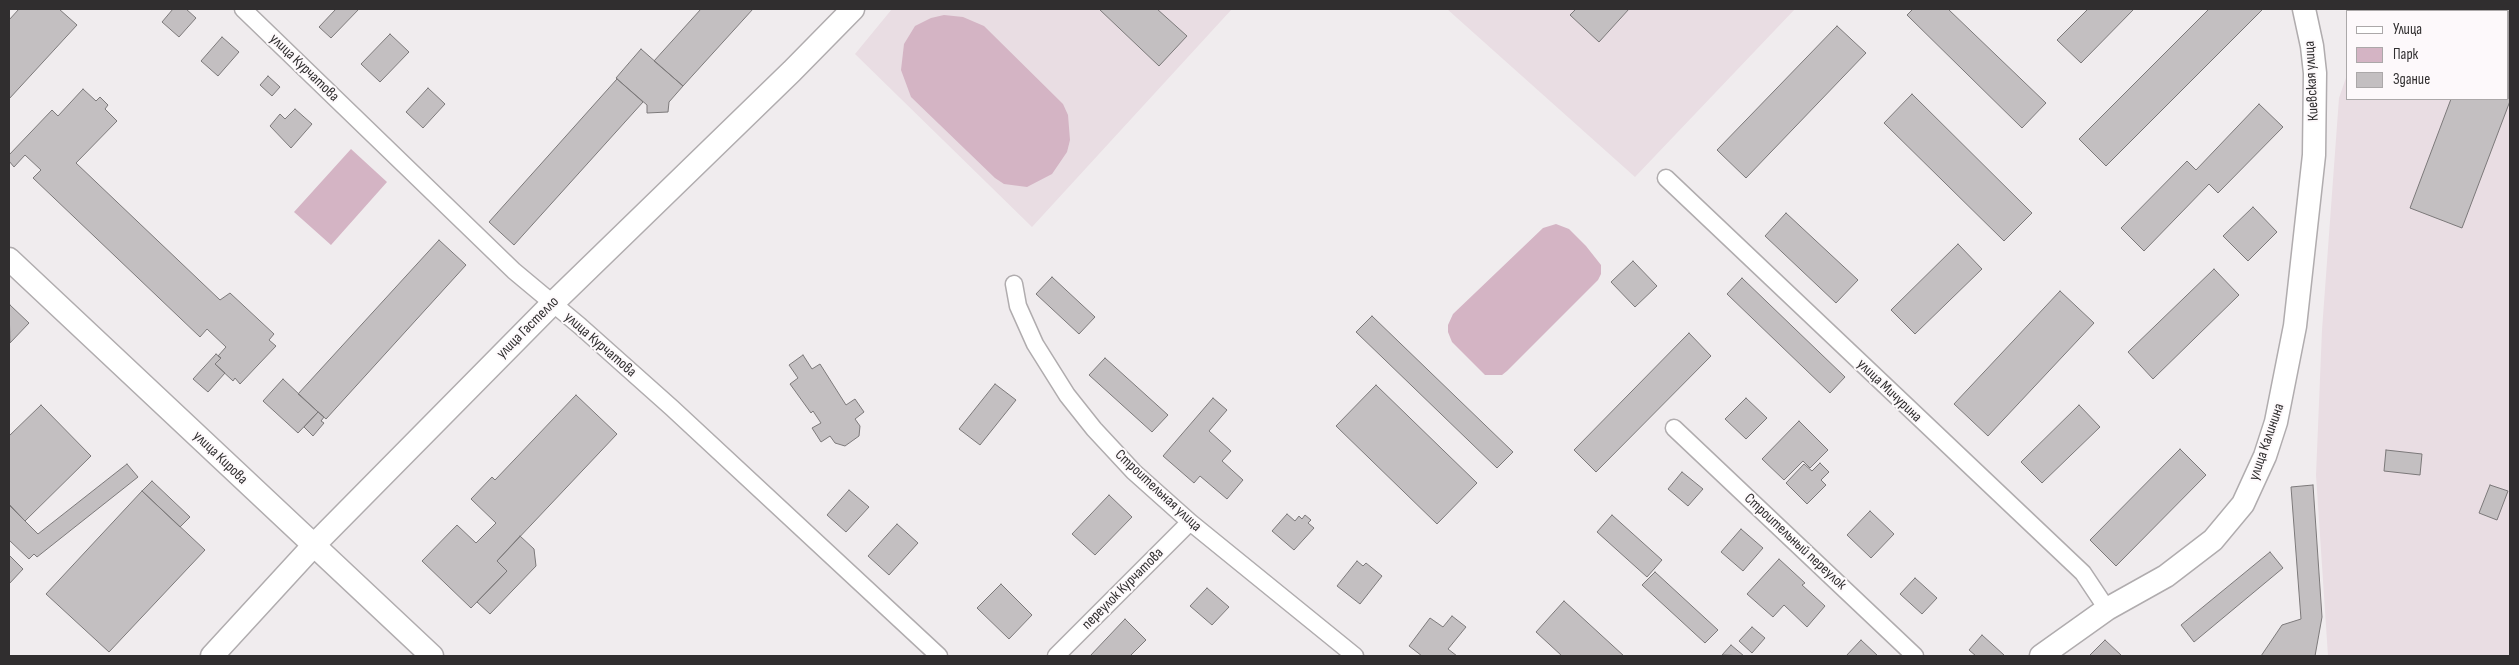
<!DOCTYPE html>
<meta charset="utf-8">
<style>
body{margin:0}
#map{position:relative;width:2519px;height:665px;overflow:hidden;background:#f0ecee;font-family:"Sofia Sans Condensed",sans-serif}
canvas{display:block}
.frame{position:absolute;inset:0;border:10px solid #302e2f;pointer-events:none}
.legend{position:absolute;left:2346px;top:10px;width:162px;height:90px;box-sizing:border-box;background:#fdf9fb;border:1px solid #aba8a9;margin:0;padding:6px 9px;list-style:none;font-size:15px;color:#302e2f}
.legend li{display:flex;align-items:center;gap:10px;height:25px}
.legend b{width:25px;border:1px solid #aba8a9}
</style>
<div id="map">
<canvas width="2519" height="665"></canvas>
<div class="frame"></div>
<ul class="legend">
<li><b style="height:6px;background:#fff"></b>Улица</li>
<li><b style="height:14px;background:#d4b4c4"></b>Парк</li>
<li><b style="height:14px;background:#c3bfc1"></b>Здание</li>
</ul>
</div>
<script>
const c = document.querySelector('canvas').getContext('2d');
c.lineJoin = 'round';
function paint(path, color) { c.fillStyle = color; c.fill(path, 'evenodd'); }
const shape = rows => new Path2D(rows.map(r => 'M' + r).join(''));
function trace(path, color, width, dash) { c.strokeStyle = color; c.lineWidth = width; c.lineCap = dash ? 'butt' : 'round'; c.setLineDash(dash || []); c.stroke(path); }
function label(font, color, halo, rows, align = 'center') {
  c.font = font + ' "Sofia Sans Condensed",sans-serif'; c.lineWidth = 4; c.setLineDash([]); c.textBaseline = 'middle'; c.strokeStyle = halo; c.fillStyle = color; for (const [text, x, y, turn = 0] of rows) {
    c.save(); c.translate(x, y); c.rotate((+turn || 0) * Math.PI / 180); c.textAlign = isNaN(turn) ? turn : align; if (halo) c.strokeText(text, 0, 0); c.fillText(text, 0, 0); c.restore();
  }
}
const built = shape([
 [892,9,1232,9,1032,227,855,54],
 [1447,9,1795,9,1635,177],
 [2373,9,2510,9,2510,656,2328,656,2316,475,2322,330,2339,98,2348,72,2348,99,2508,99,2508,11,2372,11]
]);
const green = shape([
 [944,15,963,17,984,26,1063,104,1068,115,1070,140,1067,152,1052,174,1027,187,1004,184,995,178,911,97,901,70,904,44,915,26,931,18],
 [351,149,387,182,331,245,294,212],
 [1556,224,1569,229,1586,246,1601,265,1601,274,1598,280,1507,371,1502,375,1485,375,1452,342,1448,332,1448,325,1453,314,1543,228]
]);
const building = shape([
 [19,9,59,9,77,25,9,99,9,20,19,9],
 [173,9,186,9,196,18,179,37,162,22,173,9],
 [336,9,359,9,331,38,319,27,336,9],
 [701,9,753,9,683,86,654,61,701,9],
 [1099,9,1157,9,1187,36,1159,66,1099,9],
 [1576,9,1629,9,1599,42,1570,15,1576,9],
 [1913,9,1948,9,2046,103,2022,128,1907,15,1913,9],
 [2088,9,2134,9,2081,63,2057,40,2088,9],
 [2209,9,2263,9,2106,166,2079,139,2209,9],
 [2485,9,2510,9,2510,101,2462,228,2410,208,2451,99,2508,99,2508,11,2484,11,2485,9],
 [1837,26,1866,53,1746,178,1717,150,1837,26],
 [390,34,409,52,380,82,361,64,390,34],
 [222,37,239,52,218,76,201,61,222,37],
 [641,49,683,86,669,102,668,112,647,113,647,105,616,78,641,49],
 [268,76,280,87,272,96,260,85,268,76],
 [617,79,643,102,514,245,489,222,617,79],
 [428,88,445,104,423,128,406,112,428,88],
 [83,89,96,101,100,97,108,105,105,109,117,121,76,163,220,300,230,293,274,334,269,340,276,346,240,384,235,378,233,381,215,364,221,358,218,356,226,347,207,329,200,337,33,178,41,170,25,155,14,167,9,161,9,155,52,110,58,116,83,89],
 [1912,94,2032,213,2004,241,1884,123,1912,94],
 [2259,104,2283,127,2218,193,2209,184,2144,251,2121,228,2187,161,2196,170,2259,104],
 [295,109,312,124,291,148,270,126,280,114,285,119,295,109],
 [2253,207,2277,232,2248,261,2223,236,2253,207],
 [1786,213,1858,280,1836,303,1765,236,1786,213],
 [439,240,466,265,326,419,298,394,439,240],
 [1958,244,1982,269,1915,334,1891,310,1958,244],
 [1633,261,1657,286,1635,307,1611,282,1633,261],
 [2214,269,2239,295,2153,379,2128,352,2214,269],
 [1052,277,1095,317,1079,334,1036,294,1052,277],
 [1742,278,1845,377,1830,393,1727,294,1742,278],
 [2060,291,2094,323,1988,436,1954,404,2060,291],
 [10,305,29,323,10,343,9,306,10,305],
 [1372,316,1513,452,1497,468,1356,332,1372,316],
 [1689,333,1711,356,1596,472,1574,450,1689,333],
 [216,354,221,358,215,364,225,373,208,392,193,379,216,354],
 [803,355,812,369,820,364,846,405,855,399,864,412,855,419,860,426,859,436,845,446,835,443,830,436,821,442,812,428,821,423,813,411,811,413,790,384,798,378,789,365,803,355],
 [1105,358,1168,415,1152,432,1089,375,1105,358],
 [283,379,318,412,298,433,263,401,283,379],
 [995,384,1016,400,980,445,959,429,995,384],
 [1376,385,1477,483,1437,524,1336,426,1376,385],
 [576,395,617,434,497,561,507,571,471,608,422,561,457,525,476,543,496,523,471,499,492,477,495,480,576,395],
 [1213,398,1227,410,1209,431,1231,451,1222,461,1243,480,1227,499,1200,476,1194,483,1163,456,1213,398],
 [1746,398,1767,418,1746,439,1725,419,1746,398],
 [41,405,91,456,25,521,9,504,9,436,41,405],
 [2079,405,2100,427,2042,483,2021,462,2079,405],
 [318,412,324,417,321,421,324,423,313,436,304,427,318,412],
 [1799,421,1828,450,1810,468,1803,461,1784,480,1762,459,1799,421],
 [2180,449,2206,475,2116,566,2090,540,2180,449],
 [2386,450,2422,454,2420,475,2384,471,2386,450],
 [1820,463,1829,472,1821,480,1826,485,1807,504,1786,483,1804,464,1812,471,1820,463],
 [127,464,138,477,37,557,34,554,29,559,9,540,9,505,38,534,127,464],
 [1682,472,1703,489,1688,506,1668,489,1682,472],
 [152,481,190,517,180,527,142,491,152,481],
 [2313,485,2322,617,2315,656,2261,656,2282,625,2301,619,2291,487,2313,485],
 [2490,485,2508,491,2497,520,2479,513,2490,485],
 [849,490,869,507,846,532,827,515,849,490],
 [142,491,205,550,109,652,46,594,142,491],
 [1109,495,1132,517,1095,555,1072,534,1109,495],
 [1870,511,1894,534,1871,558,1847,535,1870,511],
 [1287,514,1295,521,1299,516,1302,519,1305,515,1311,520,1308,523,1314,528,1294,550,1272,531,1287,514],
 [1612,515,1662,560,1647,577,1597,532,1612,515],
 [897,524,918,543,889,575,868,556,897,524],
 [1741,529,1763,548,1743,571,1721,552,1741,529],
 [520,536,534,549,536,566,490,614,477,602,507,571,497,561,520,536],
 [2270,552,2283,568,2194,642,2181,625,2270,552],
 [9,555,23,569,9,584,9,555],
 [1779,559,1805,583,1802,585,1825,606,1807,627,1784,605,1773,617,1747,594,1779,559],
 [1357,561,1363,566,1366,563,1382,576,1360,604,1337,586,1357,561],
 [1655,572,1718,630,1705,643,1642,585,1655,572],
 [1915,578,1937,598,1922,614,1900,594,1915,578],
 [1001,584,1032,615,1009,639,977,608,1001,584],
 [1207,588,1229,607,1212,625,1190,606,1207,588],
 [1564,601,1624,656,1562,656,1536,632,1564,601],
 [1452,616,1466,627,1448,649,1457,656,1422,656,1409,646,1430,618,1443,627,1452,616],
 [1125,619,1146,640,1130,656,1090,656,1125,619],
 [1752,627,1765,638,1752,653,1739,641,1752,627],
 [1982,635,2004,655,2003,656,1976,656,1969,650,1982,635],
 [1861,640,1878,656,1846,656,1861,640],
 [2105,640,2122,656,2089,656,2105,640],
 [1731,645,1744,656,1722,655,1731,645]
]);
const street = shape([
 [243,9,514,271,580,326,672,408,939,656],
 [1666,178,2083,573,2107,609],
 [1014,284,1018,306,1035,344,1067,395,1094,429,1134,472,1190,522,1355,656],
 [1674,428,1915,656],
 [1056,656,1190,522]
]);
const secondary = shape([
 [9,259,432,656],
 [212,656,313,546,552,304,792,71,853,9],
 [2041,656,2107,609,2166,576,2213,540,2243,504,2265,456,2276,422,2295,326,2314,155,2315,73,2312,46,2304,9]
]);
const streetNames = [
 ["улица Курчатова",304,68,44],
 ["Киевская улица",2312,81,-93],
 ["улица Гастелло",528,328,-45],
 ["улица Курчатова",600,345,41],
 ["улица Мичурина",1889,391,44],
 ["улица Калинина",2267,442,-71],
 ["улица Кирова",220,458,44],
 ["Строительная улица",1158,491,43],
 ["Строительный переулок",1795,542,43],
 ["переулок Курчатова",1123,589,-45]
];
paint(built, '#e9dde3');
paint(green, '#d4b4c4');
paint(building, '#c3bfc1');
trace(building, '#7c797a', 1);
trace(street, '#b0acae', 19);
trace(secondary, '#b0acae', 25);
trace(street, '#fff', 16);
trace(secondary, '#fff', 22);
label('15px', '#302e2f', '#fdf9fb', streetNames);
</script>
